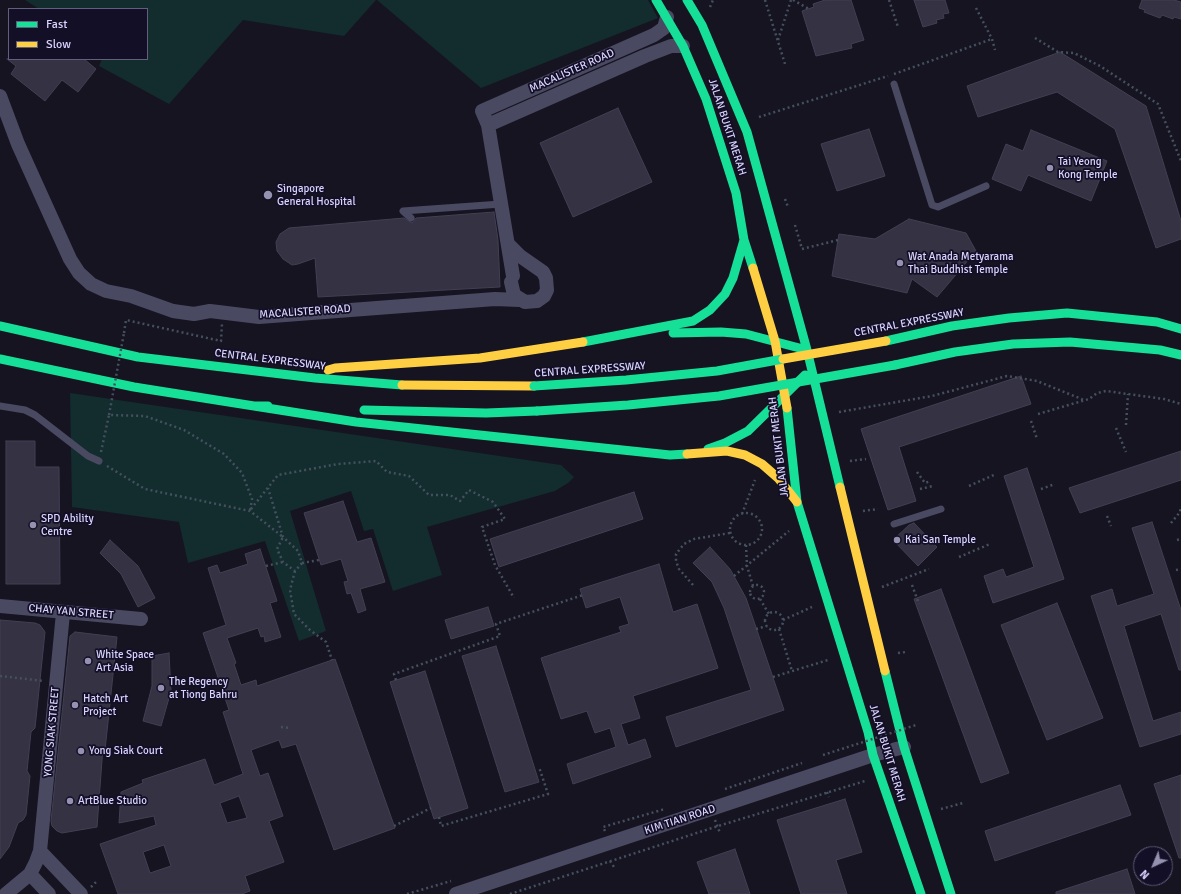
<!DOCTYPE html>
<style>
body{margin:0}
#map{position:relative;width:1181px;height:894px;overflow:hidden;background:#161421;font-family:Signika,sans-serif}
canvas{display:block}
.legend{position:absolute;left:8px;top:8px;width:140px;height:52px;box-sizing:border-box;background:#130f26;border:1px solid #625e7d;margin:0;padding:5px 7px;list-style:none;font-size:12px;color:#d9d4ff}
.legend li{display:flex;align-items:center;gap:8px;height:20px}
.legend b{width:20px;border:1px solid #625e7d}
.north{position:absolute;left:1133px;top:846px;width:40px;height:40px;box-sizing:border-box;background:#130f26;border:1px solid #625e7d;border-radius:50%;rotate:224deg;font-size:11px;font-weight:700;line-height:16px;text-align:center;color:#d9d4ff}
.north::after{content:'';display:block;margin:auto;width:14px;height:18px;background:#9591b1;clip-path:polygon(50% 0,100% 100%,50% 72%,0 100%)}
</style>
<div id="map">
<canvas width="1181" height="894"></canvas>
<ul class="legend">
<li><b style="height:5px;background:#16e098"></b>Fast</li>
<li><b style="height:5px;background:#ffcf43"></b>Slow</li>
</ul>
<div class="north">N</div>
</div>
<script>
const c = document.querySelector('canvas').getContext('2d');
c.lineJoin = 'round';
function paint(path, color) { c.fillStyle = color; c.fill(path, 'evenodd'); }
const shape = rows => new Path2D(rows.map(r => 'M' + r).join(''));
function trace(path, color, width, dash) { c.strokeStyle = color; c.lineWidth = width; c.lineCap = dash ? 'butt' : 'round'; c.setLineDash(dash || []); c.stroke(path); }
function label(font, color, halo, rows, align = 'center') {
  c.font = font + ' Signika,sans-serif'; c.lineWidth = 3.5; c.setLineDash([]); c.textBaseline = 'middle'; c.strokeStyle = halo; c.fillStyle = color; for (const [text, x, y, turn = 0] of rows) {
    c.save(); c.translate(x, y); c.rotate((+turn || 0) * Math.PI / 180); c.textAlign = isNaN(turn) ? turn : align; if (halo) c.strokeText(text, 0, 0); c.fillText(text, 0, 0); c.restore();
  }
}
const green = shape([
 [25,0,376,0,344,36,243,20,169,104,99,66,102,59,147,59,147,9,39,9],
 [377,0,648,0,658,18,481,88],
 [70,393,561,465,574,477,568,483,555,491,427,527,442,575,393,591,373,529,364,531,351,491,290,511,326,631,299,641,265,541,188,563,179,522,72,507]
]);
const building = shape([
 [825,0,851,0,864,40,851,44,852,48,816,56,802,11,814,7,813,4,825,0],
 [914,0,945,0,949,13,943,14,944,18,936,20,937,23,923,27,914,0],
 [1142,0,1174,0,1181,2,1181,19,1174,17,1173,19,1162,15,1160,18,1144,12,1145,10,1139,8,1142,0],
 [1060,52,1146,106,1181,221,1181,239,1156,248,1115,129,1057,92,978,117,967,86,1060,52],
 [7,59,84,59,96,69,78,92,62,80,45,101,11,74,16,66,7,59],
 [618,108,652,182,573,217,540,143,618,108],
 [869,129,885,176,837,191,821,144,869,129],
 [1031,130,1107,161,1091,201,1028,175,1021,191,992,179,1006,144,1023,151,1031,130],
 [494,212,498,240,500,287,318,297,315,258,298,264,292,265,283,259,277,251,276,242,280,234,289,228,404,218,412,223,416,218,494,212],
 [909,219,966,233,976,251,937,297,912,279,907,293,832,276,839,234,875,239,909,219],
 [1021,376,1031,404,899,447,916,501,888,510,861,429,1021,376],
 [6,441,35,441,35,467,59,467,60,584,6,584,6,441],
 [1181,451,1181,480,1080,513,1069,488,1181,451],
 [1027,468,1064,579,993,603,984,576,1003,569,1006,577,1034,567,1004,476,1027,468],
 [634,492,643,519,499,567,490,539,634,492],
 [343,501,357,542,371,538,385,582,360,589,366,610,358,613,351,593,347,594,344,582,348,581,341,559,321,565,304,513,343,501],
 [1152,522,1181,610,1181,670,1179,670,1161,614,1124,626,1153,721,1181,712,1181,734,1140,747,1091,596,1112,589,1117,606,1154,594,1132,528,1152,522],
 [914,523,937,547,918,566,893,540,909,525,914,523],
 [110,540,138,566,155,598,138,607,121,574,100,553,110,540],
 [710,547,730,569,746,598,784,710,676,747,666,717,751,690,724,608,712,582,693,563,710,547],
 [260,549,277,601,270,603,281,637,265,642,264,636,261,637,258,628,227,638,236,663,234,664,241,685,256,680,257,686,335,659,395,828,334,850,296,744,282,748,279,740,251,750,260,776,268,773,283,816,269,821,284,862,245,876,250,891,242,894,118,894,100,844,156,825,154,816,119,823,121,792,143,783,142,780,205,759,214,785,243,774,223,712,229,710,203,633,226,625,208,568,217,565,220,573,248,564,245,554,260,549],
 [239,796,247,818,227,823,220,803,239,796],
 [164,845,171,866,150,873,143,852,164,845],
 [659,564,673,612,697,604,718,668,633,696,640,718,621,724,628,745,645,739,651,757,573,784,567,764,616,747,610,728,595,733,587,711,561,719,541,658,621,632,619,627,629,624,620,597,586,608,580,589,659,564],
 [941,589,1009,773,981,783,914,599,941,589],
 [1057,603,1103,718,1047,740,1001,625,1057,603],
 [488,607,494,626,451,639,445,620,488,607],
 [0,620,35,623,40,625,45,632,35,728,31,732,27,771,30,776,26,815,23,820,18,823,9,847,0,859,0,620],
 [75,632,117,637,105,750,103,747,97,827,62,833,57,831,52,826,51,821,70,636,75,632],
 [496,646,539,782,505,792,462,656,496,646],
 [169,653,171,691,161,726,143,721,152,686,152,656,169,653],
 [425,671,468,808,434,819,390,682,425,671],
 [1181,775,1181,858,1179,858,1154,784,1181,775],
 [1120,785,1131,815,995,861,985,831,1120,785],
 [845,799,862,852,836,860,847,894,801,894,777,820,845,799],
 [735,849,750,894,709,894,697,862,735,849],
 [1127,869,1135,894,1056,894,1056,892,1127,869]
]);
const path = shape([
 [765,0,785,64],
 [793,0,809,9],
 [889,0,898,27],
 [710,7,713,0],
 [976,8,992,39,995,50],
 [1035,38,1058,52,1074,53,1100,66,1158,104,1181,161],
 [778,40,791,0],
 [894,74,992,39],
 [759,117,888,76],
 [785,199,788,207],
 [795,225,802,249,838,240],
 [124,333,126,320,221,341,222,324],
 [839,412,932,396,1007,376,1037,381,1084,400],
 [1038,414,1089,399,1097,393,1106,391,1164,399,1181,404],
 [1031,421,1037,439],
 [1126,425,1128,394],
 [1116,428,1126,452],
 [101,452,109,415,145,416,184,430,224,454,242,473,252,499,250,511],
 [850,461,866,459],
 [107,466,145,489,250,511,283,537,277,549,283,562,295,571,302,563,298,551,283,537,268,488],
 [917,472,925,483,931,481],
 [969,486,996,474],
 [920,489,933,486],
 [1041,489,1055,484],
 [251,509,278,475,338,464,376,461,387,472,409,476,429,495,450,495,460,501,469,490,493,502,505,519,482,527,495,565,514,598],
 [863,511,878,509],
 '730 529a16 16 0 1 1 32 0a16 16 0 1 1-32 0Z',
 [742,514,755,480],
 [1107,516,1111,526],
 [1171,523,1180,512,1181,507],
 [1177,540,1181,539],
 [746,545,747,566,753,586],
 [959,557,990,544],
 [302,563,319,560],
 [266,566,283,562],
 [1176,570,1181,569],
 [295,571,290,590,294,614,310,630,326,642,332,660],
 [734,576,789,531],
 '750 592a7 7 0 1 1 14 0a7 7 0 1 1-14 0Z',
 [693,585,679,569,676,561,676,554,684,544,694,539,730,533],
 [912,585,919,604],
 [882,587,929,569],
 [760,599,769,614],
 '765 621a9 9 0 1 1 18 0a9 9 0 1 1-18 0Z',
 [783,620,812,607],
 [756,629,767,626],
 [779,629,792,671],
 [898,653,906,652],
 [0,676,44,681],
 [773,677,828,660],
 [396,680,394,674,500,636,496,624,583,595],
 [281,727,290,728],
 [725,789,802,763],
 [827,792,829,797],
 [941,809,963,803],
 [439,817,441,826,548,794,539,767],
 [715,820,720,833],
 [394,826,431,808],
 [605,831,603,827,665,809],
 [610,861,614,867],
 [91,887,97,881],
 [407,894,451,881],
 [510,894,715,827,865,781]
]);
const lane = shape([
 [894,84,932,205,938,207,986,186],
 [411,218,403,211,501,204],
 [0,406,25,410,35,415,88,456,99,461],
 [894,524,941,509]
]);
const street = shape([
 [0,96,18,144,70,259,79,273,91,284,106,291,131,296,173,311,194,314,210,311,259,317,495,299,519,300],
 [488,125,645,56,671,46,683,46],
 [509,245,520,256,543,272,546,278,547,290,544,296,537,301,525,302,514,295,511,282],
 [513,276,488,125,482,111,654,35,664,28,667,17],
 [0,606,141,619],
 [40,851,81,894],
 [30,874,49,894],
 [6,894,30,874,36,862,40,851,63,613],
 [456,894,873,755,904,747]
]);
const fast = shape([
 [656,0,683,46,706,99,736,193,744,240,753,268],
 [687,0,702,25,747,132,807,350,840,487],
 [0,326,138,357,315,378,402,385],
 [673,333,721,332,746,334,807,350],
 [886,341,952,326,1009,318,1067,313,1157,322,1181,329],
 [583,342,693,321,710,310,725,294,733,278,744,240],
 [0,359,134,387,254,406,268,406],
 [895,365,955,352,1013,344,1070,342,1160,350,1181,355],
 [254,406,356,422,670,455,687,454],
 [787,408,797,502,868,732,873,755,921,894],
 [364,410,486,413,537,411],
 [708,449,725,443,748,431,805,375],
 [885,671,904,747,951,894]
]);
const slow = shape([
 [753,268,775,341,787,408],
 [328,370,335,368,480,358,583,342],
 [402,385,534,386],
 [687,454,727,451,745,455,762,464,778,478,797,502],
 [840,487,885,671]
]);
const pathBridge = shape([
 [109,415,124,333],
 [823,755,916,725]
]);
const fastBridge = shape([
 [534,386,626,380,717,371,783,359],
 [537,411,628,405,719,396,895,365]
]);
const slowBridge = shape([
 [783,359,886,341]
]);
const markers = [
 [1050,168,4,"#9591b1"],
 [268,195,5,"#9591b1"],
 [900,263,4,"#9591b1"],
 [33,525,4,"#9591b1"],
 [897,540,4,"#9591b1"],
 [88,661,4,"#9591b1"],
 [161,688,4,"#9591b1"],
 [75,705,4,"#9591b1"],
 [81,751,4,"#9591b1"],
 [70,801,4,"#9591b1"]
];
const streetNames = [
 ["MACALISTER ROAD",572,71,-24],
 ["JALAN BUKIT MERAH",727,127,72],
 ["MACALISTER ROAD",305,312,-4],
 ["CENTRAL EXPRESSWAY",909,323,-11],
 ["CENTRAL EXPRESSWAY",270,360,7],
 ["CENTRAL EXPRESSWAY",590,370,-4],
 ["JALAN BUKIT MERAH",779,447,-97],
 ["CHAY YAN STREET",71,612,5],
 ["YONG SIAK STREET",52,732,-85],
 ["JALAN BUKIT MERAH",887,753,73],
 ["KIM TIAN ROAD",680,820,-18]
];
const poiNames = [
 ["Tai Yeong",1058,162],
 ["Kong Temple",1058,175],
 ["Singapore",277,189],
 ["General Hospital",277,202],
 ["Wat Anada Metyarama",908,257],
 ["Thai Buddhist Temple",908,270],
 ["SPD Ability",41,519],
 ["Centre",41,532],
 ["Kai San Temple",905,540],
 ["White Space",96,655],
 ["Art Asia",96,668],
 ["The Regency",169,682],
 ["at Tiong Bahru",169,695],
 ["Hatch Art",83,699],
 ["Project",83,712],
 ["Yong Siak Court",89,751],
 ["ArtBlue Studio",78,801]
];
paint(green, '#132c2d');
paint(building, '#343243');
trace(building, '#433f54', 1);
trace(path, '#44505f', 2.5, [2, 3]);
trace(lane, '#4a4962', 7);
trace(street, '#4a4962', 14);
trace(fast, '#16e098', 9);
trace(slow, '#ffcf43', 9);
trace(pathBridge, '#44505f', 2.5, [2, 3]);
trace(fastBridge, '#16e098', 9);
trace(slowBridge, '#ffcf43', 9);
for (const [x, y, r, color] of markers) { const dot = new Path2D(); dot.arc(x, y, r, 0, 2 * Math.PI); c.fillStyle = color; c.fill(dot); trace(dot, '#130f26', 1.5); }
label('11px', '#d9d4ff', '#130f26', streetNames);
label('11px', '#d9d4ff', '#130f26', poiNames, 'left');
</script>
